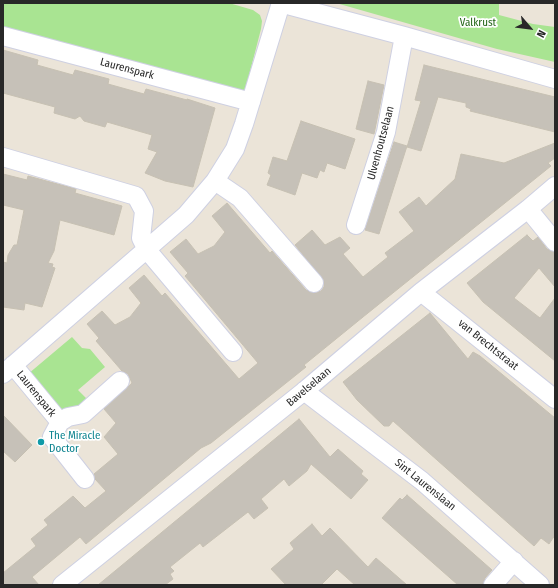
<!DOCTYPE html>
<style>
body{margin:0}
#map{position:relative;width:558px;height:588px;overflow:hidden;background:#ebe4d8;font-family:"Fira Sans Condensed",sans-serif}
canvas{display:block}
.frame{position:absolute;inset:0;border:4px solid #282828;pointer-events:none}
.north{position:absolute;left:510px;top:8px;width:40px;height:40px;-webkit-text-stroke:3px #fff;paint-order:stroke;rotate:118deg;font-size:11px;font-weight:700;line-height:16px;text-align:center;color:#282828}
.north::after{content:'';display:block;margin:auto;width:14px;height:18px;background:#282828;clip-path:polygon(50% 0,100% 100%,50% 72%,0 100%)}
</style>
<div id="map">
<canvas width="558" height="588"></canvas>
<div class="frame"></div>
<div class="north">N</div>
</div>
<script>
const c = document.querySelector('canvas').getContext('2d');
c.lineJoin = 'round';
function paint(path, color) { c.fillStyle = color; c.fill(path, 'evenodd'); }
const shape = rows => new Path2D(rows.map(r => 'M' + r).join(''));
function trace(path, color, width, dash) { c.strokeStyle = color; c.lineWidth = width; c.lineCap = dash ? 'butt' : 'round'; c.setLineDash(dash || []); c.stroke(path); }
function label(font, color, halo, rows, align = 'center') {
  c.font = font + ' "Fira Sans Condensed",sans-serif'; c.lineWidth = 3.5; c.setLineDash([]); c.textBaseline = 'middle'; c.strokeStyle = halo; c.fillStyle = color; for (const [text, x, y, turn = 0] of rows) {
    c.save(); c.translate(x, y); c.rotate((+turn || 0) * Math.PI / 180); c.textAlign = isNaN(turn) ? turn : align; if (halo) c.strokeText(text, 0, 0); c.fillText(text, 0, 0); c.restore();
  }
}
const green = shape([
 [3,3,229,3,253,10,260,15,262,21,261,29,245,91,3,27],
 [336,3,499,3,499,15,533,24,555,27,555,62,497,49],
 [72,337,82,348,90,349,105,367,78,390,90,402,80,410,58,410,28,374]
]);
const building = shape([
 [3,50,38,60,37,65,73,75,75,70,109,79,108,84,144,94,146,89,187,100,187,99,215,108,193,187,165,181,145,173,157,152,148,149,152,135,107,122,105,127,84,121,80,116,75,119,54,113,55,107,3,93,3,50],
 [424,65,555,97,555,132,470,111,471,109,466,107,466,103,438,97,421,151,407,147,421,101,415,100,424,65],
 [368,81,384,85,374,134,356,129,368,81],
 [301,121,355,139,345,169,327,163,324,172,320,170,317,178,302,173,295,195,267,185,271,175,268,173,273,157,287,161,301,121],
 [394,142,407,146,379,234,365,230,394,142],
 [555,143,555,158,548,163,551,166,363,317,304,365,306,367,211,443,201,448,86,544,80,537,32,577,39,585,3,585,3,573,36,546,31,539,48,525,44,520,73,496,85,508,106,491,95,479,94,474,118,454,104,437,116,423,104,409,132,383,128,374,122,371,96,341,99,338,87,324,102,311,115,325,130,317,141,303,129,288,144,275,162,296,165,293,239,379,258,363,185,276,188,273,170,252,186,239,198,254,214,246,225,232,212,216,227,203,270,253,272,251,306,290,316,293,321,291,324,287,324,281,295,245,312,230,325,245,340,237,350,248,343,254,363,277,388,257,385,253,414,231,399,212,419,197,426,206,455,179,461,154,504,163,555,143],
 [3,174,27,180,28,176,76,189,75,193,122,206,114,235,60,220,54,251,48,263,53,264,52,267,55,268,42,307,25,303,24,310,3,307,3,262,7,263,8,255,14,245,17,245,24,210,3,205,3,174],
 [527,235,533,241,538,237,547,249,555,252,555,287,539,268,514,298,540,318,555,298,555,361,483,302,467,283,527,235],
 [430,313,468,359,473,352,480,356,555,418,555,535,549,544,541,538,534,546,393,421,389,426,384,426,357,400,343,382,430,313],
 [3,415,32,445,15,462,3,451,3,415],
 [299,419,330,457,338,449,363,471,361,474,368,480,351,499,311,464,307,471,289,486,284,479,261,499,268,508,254,519,248,512,203,547,200,543,170,567,174,571,170,574,173,579,165,585,98,585,299,419],
 [407,495,492,570,485,578,483,585,458,585,382,518,400,498,402,500,407,495],
 [312,524,322,536,330,528,368,567,376,558,407,585,355,585,337,569,321,585,286,585,271,569,294,549,290,543,312,524]
]);
const street = shape([
 [280,3,404,36,555,79],
 [3,36,251,102],
 [3,157,136,196,144,211,141,238,147,250,233,352],
 [215,181,240,198,314,283],
 [528,209,555,242],
 [356,225,386,132,404,36],
 [421,292,555,399],
 [13,365,60,422,52,437,85,479],
 [3,374,186,215,215,181,235,149,244,124,281,3],
 [304,391,422,481,540,585],
 [60,422,68,417,83,414,120,381],
 [62,585,303,392,421,292,528,209,555,186],
 [493,585,514,561]
]);
const markers = [
 [41,442,4,"#0f9aa8"]
];
const parkNames = [
 ["Valkrust",478,23]
];
const streetNames = [
 ["Laurenspark",127,69,15],
 ["Ulvenhoutselaan",381,143,-75],
 ["van Brechtstraat",488,345,39],
 ["Bavelselaan",309,387,-40],
 ["Laurenspark",36,394,51],
 ["Sint Laurenslaan",425,485,39]
];
const cultureNames = [
 ["The Miracle",49,436],
 ["Doctor",49,449]
];
paint(green, '#a9e492');
paint(building, '#c6c1b8');
trace(building, '#c6c0b2', 1);
trace(street, '#ced0e2', 20);
trace(street, '#fff', 18);
for (const [x, y, r, color] of markers) { const dot = new Path2D(); dot.arc(x, y, r, 0, 2 * Math.PI); c.fillStyle = color; c.fill(dot); trace(dot, '#fff', 1.5); }
label('11px', '#226517', '#fff', parkNames);
label('11px', '#282828', '#fff', streetNames);
label('11px', '#0d838f', '#fff', cultureNames, 'left');
</script>
